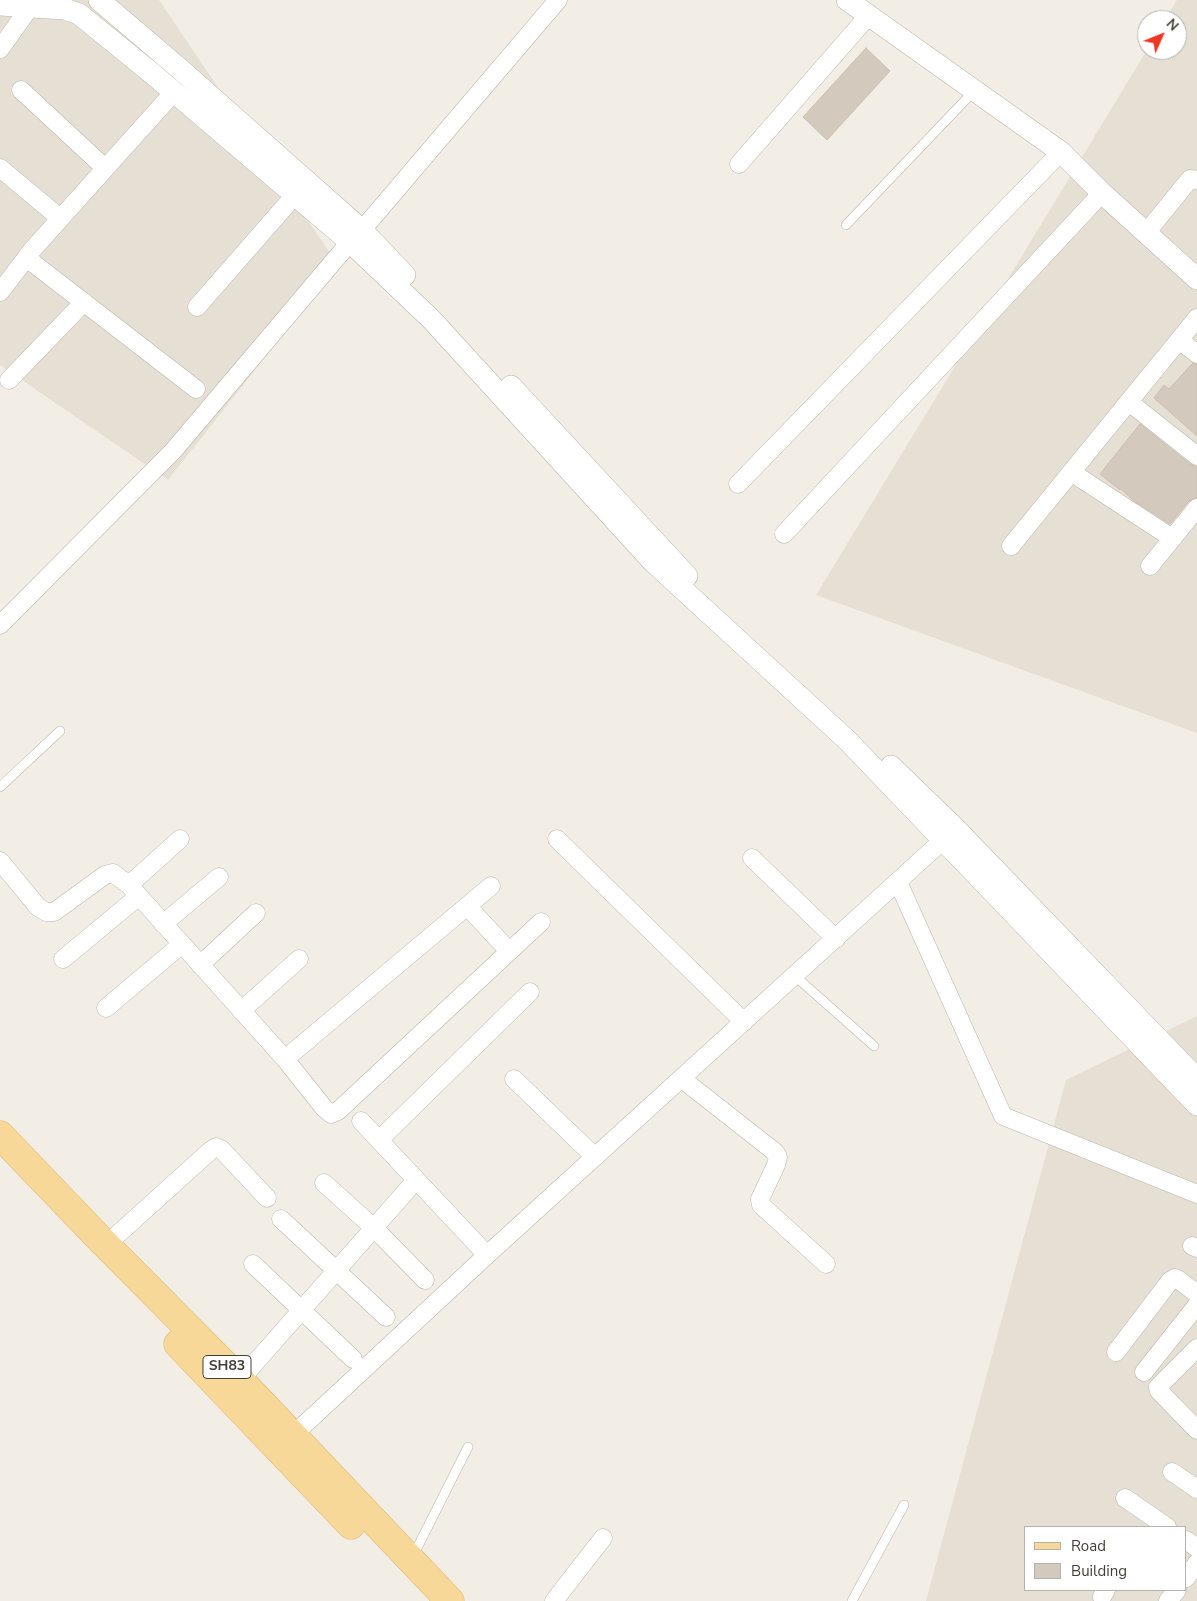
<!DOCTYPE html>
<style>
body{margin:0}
#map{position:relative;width:1197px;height:1601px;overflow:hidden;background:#f2eee6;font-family:"Nunito Sans",sans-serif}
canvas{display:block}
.legend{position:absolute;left:1024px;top:1526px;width:162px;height:65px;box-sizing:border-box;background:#fff;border:1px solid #b4b2ae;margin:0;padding:6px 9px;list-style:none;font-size:15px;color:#443e35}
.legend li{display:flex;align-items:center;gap:10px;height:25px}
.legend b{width:25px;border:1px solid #b4b2ae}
.north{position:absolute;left:1137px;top:10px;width:50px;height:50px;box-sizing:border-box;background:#fff;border:1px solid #b4b2ae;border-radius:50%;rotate:46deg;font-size:14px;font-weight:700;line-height:20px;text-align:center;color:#443e35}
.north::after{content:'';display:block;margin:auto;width:18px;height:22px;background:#ee3621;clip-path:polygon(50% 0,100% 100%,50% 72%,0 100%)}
</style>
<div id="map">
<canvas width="1197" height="1601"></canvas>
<ul class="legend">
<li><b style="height:6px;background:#f8d898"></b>Road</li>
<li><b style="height:14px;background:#d3c9bc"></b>Building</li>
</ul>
<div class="north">N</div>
</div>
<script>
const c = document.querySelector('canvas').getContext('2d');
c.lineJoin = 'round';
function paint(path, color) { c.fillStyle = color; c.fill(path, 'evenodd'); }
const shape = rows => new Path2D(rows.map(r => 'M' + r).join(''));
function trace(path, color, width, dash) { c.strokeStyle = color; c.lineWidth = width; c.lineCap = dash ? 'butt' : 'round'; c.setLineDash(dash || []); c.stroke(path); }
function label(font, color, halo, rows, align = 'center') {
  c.font = font + ' "Nunito Sans",sans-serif'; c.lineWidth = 4.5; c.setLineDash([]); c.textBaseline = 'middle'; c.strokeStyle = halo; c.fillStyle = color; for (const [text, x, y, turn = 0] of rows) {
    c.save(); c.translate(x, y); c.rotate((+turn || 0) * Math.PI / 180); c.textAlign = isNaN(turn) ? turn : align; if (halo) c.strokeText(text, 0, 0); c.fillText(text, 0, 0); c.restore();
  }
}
const residential = shape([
 [0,0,159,0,338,265,168,480,0,365],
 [1177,0,1197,0,1197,733,816,595,1147,50,1177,50,1177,20,1165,20],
 [1197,1016,1197,1601,926,1601,1066,1080],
 [1026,1527,1186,1527,1186,1590,1026,1590]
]);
const building = shape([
 [866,48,890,71,827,140,803,117,866,48],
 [1193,363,1197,364,1197,436,1154,398,1164,385,1169,389,1193,363],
 [1140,424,1190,464,1197,467,1197,498,1189,501,1170,524,1134,501,1121,489,1120,490,1100,474,1140,424]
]);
const service = shape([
 [846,225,974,91],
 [0,787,60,731],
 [795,976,874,1046],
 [413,1556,468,1447],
 [852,1601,904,1505]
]);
const minor = shape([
 [0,49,30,7],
 [21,90,105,168],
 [739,164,869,15],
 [0,168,60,218],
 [362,230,558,0],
 [1146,233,1185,185,1190,179,1197,180],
 [28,255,33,263,196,389],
 [0,292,33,249,174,92],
 [197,307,295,195],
 [1179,340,1197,354],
 [9,380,84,302],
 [1129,402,1197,456],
 [1071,472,1172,538],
 [738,484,1061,152],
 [784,534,1102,193],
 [1011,546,1197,318],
 [1150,566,1197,508],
 [0,625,173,451,350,242],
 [557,839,744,1022],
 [752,858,836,939],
 [0,861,38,907,46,912,54,912,105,875,113,873,129,885,285,1059,324,1108,331,1114,338,1111,541,922],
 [898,882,1003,1116,1197,1194],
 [129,885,180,839],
 [467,906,509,951],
 [163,924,219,877],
 [63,959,139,896],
 [200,965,256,913],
 [106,1008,182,944],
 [241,1011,299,959],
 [285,1059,491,886],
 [514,1079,595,1157],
 [682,1079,775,1152,778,1157,776,1165,760,1199,761,1205,826,1264],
 [361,1121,487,1255],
 [379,1140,530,992],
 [324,1183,374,1228,425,1280],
 [281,1219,386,1317],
 [106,1245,210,1151,216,1147,221,1149,267,1198],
 [1192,1246,1197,1248],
 [253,1264,353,1359],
 [1197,1348,1158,1387,1159,1391,1197,1430],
 [1116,1352,1170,1281,1175,1278,1179,1280,1197,1294],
 [1144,1372,1197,1305],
 [240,1380,409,1188],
 [292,1436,487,1255,952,832],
 [1172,1472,1197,1489],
 [1125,1498,1167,1527],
 [1186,1540,1197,1548],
 [1186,1578,1197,1563],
 [1102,1597,1106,1590],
 [554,1601,603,1538],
 [1168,1601,1177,1590]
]);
const tertiary = shape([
 [99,0,180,69,362,230,405,275],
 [847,0,1061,152,1102,193,1197,279],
 [0,5,65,9,79,14,154,75,350,242,431,319,653,562,847,740,1197,1105],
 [511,386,687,576],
 [891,766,956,829,1197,1079]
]);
const primary = shape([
 [0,1135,96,1235,240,1380,450,1601],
 [178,1344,351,1525]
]);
const shields = [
 [227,1367,48]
];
const shieldNames = [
 ["SH83",227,1367]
];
paint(residential, '#e5dfd4');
paint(building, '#d3c9bc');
trace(building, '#cdc0af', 1);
trace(service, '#bdb5a9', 10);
trace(minor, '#bdb5a9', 19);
trace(tertiary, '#bdb5a9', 22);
trace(primary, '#dcb469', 29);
trace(service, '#fff', 9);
trace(minor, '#fff', 18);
trace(tertiary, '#fff', 21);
trace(primary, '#f8d898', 28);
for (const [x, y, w] of shields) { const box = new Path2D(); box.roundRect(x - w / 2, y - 11.5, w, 23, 4); c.fillStyle = '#fff'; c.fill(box); trace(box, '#443e35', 1); }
label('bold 14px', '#443e35', null, shieldNames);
</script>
